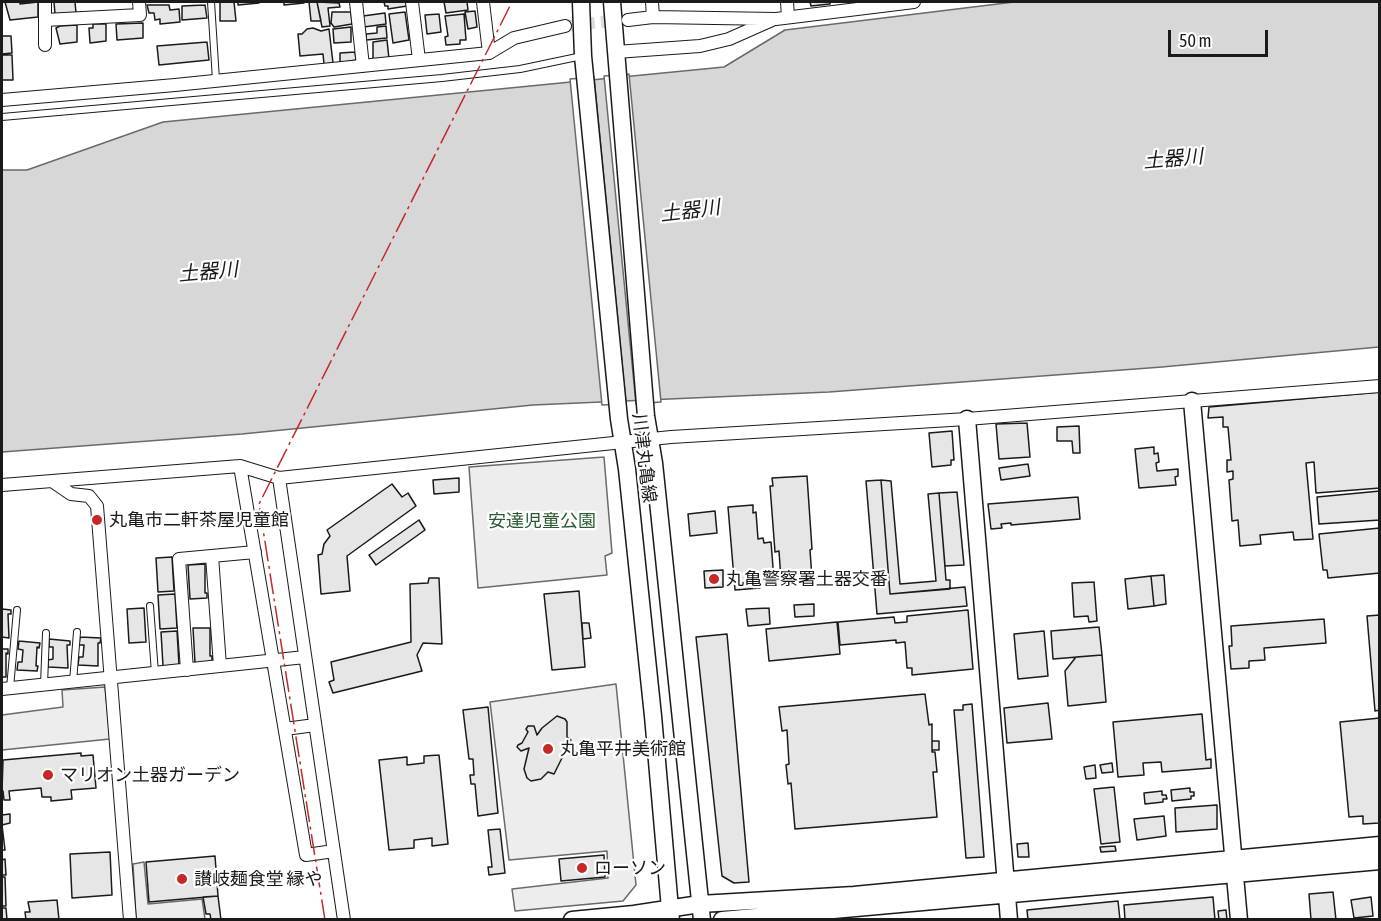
<!DOCTYPE html>
<meta charset="utf-8">
<style>
body{margin:0}
#map{position:relative;width:1381px;height:921px;overflow:hidden;background:#fff;font-family:"Asap Condensed",sans-serif}
canvas{display:block}
.frame{position:absolute;inset:0;border:3px solid #1a1a1a;pointer-events:none}
.scale{position:absolute;left:1168px;top:30px;width:100px;height:27px;box-sizing:border-box;border:3px solid #1a1a1a;border-top:0;padding-left:8px;font-size:18px;line-height:21px;white-space:nowrap;color:#1a1a1a;-webkit-text-stroke:4px #fff;paint-order:stroke}
</style>
<div id="map">
<canvas width="1381" height="921"></canvas>
<div class="frame"></div>
<div class="scale">50 m</div>
</div>
<script>
const c = document.querySelector('canvas').getContext('2d');
c.lineJoin = 'round';
function paint(path, color) { c.fillStyle = color; c.fill(path, 'evenodd'); }
const shape = rows => new Path2D(rows.map(r => 'M' + r).join(''));
function trace(path, color, width, dash) { c.strokeStyle = color; c.lineWidth = width; c.lineCap = dash ? 'butt' : 'round'; c.setLineDash(dash || []); c.stroke(path); }
function label(font, color, halo, rows, align = 'center') {
  c.font = font + ' "Asap Condensed","Noto Sans JP",sans-serif'; c.lineWidth = 4.5; c.setLineDash([]); c.textBaseline = 'middle'; c.strokeStyle = halo; c.fillStyle = color; for (const [text, x, y, turn = 0] of rows) {
    c.save(); c.translate(x, y); c.rotate((+turn || 0) * Math.PI / 180); c.textAlign = isNaN(turn) ? turn : align; if (halo) c.strokeText(text, 0, 0); c.fillText(text, 0, 0); c.restore();
  }
}
const built = shape([
 [604,457,612,553,605,556,607,575,478,588,469,467,604,457],
 [616,684,636,885,623,901,515,911,512,889,608,878,607,851,509,860,490,702,616,684],
 [105,687,110,739,2,750,2,715,63,707,62,690,105,687],
 [144,862,148,904,202,899,205,919,136,919,133,864,144,862]
]);
const water = shape([
 [1014,2,1379,2,1379,347,1162,367,829,392,533,405,242,434,2,452,2,170,27,170,163,122,724,67,785,30,1014,2]
]);
const pier = shape([
 [629,74,661,402,636,404,604,76,629,74],
 [594,77,626,404,602,405,570,79,594,77]
]);
const building = shape([
 [5,2,20,2,20,4,38,2,38,17,10,20,5,2],
 [54,2,75,2,76,13,55,14,54,2],
 [220,2,234,2,236,21,220,21,220,2],
 [238,2,259,2,259,3,238,5,238,2],
 [284,2,304,2,304,3,284,5,284,2],
 [309,2,317,2,321,21,311,21,309,2],
 [317,2,339,3,340,7,328,8,330,26,322,27,317,2],
 [384,2,406,2,407,6,388,9,388,6,385,6,384,2],
 [444,2,467,2,468,10,446,13,444,2],
 [810,2,830,2,830,4,811,6,810,2],
 [147,5,169,5,170,10,179,9,180,22,160,24,160,19,155,20,154,13,149,13,147,5],
 [205,5,207,18,182,20,182,6,205,5],
 [475,11,477,27,468,29,465,12,475,11],
 [332,12,351,12,352,24,334,27,331,23,332,12],
 [405,12,409,40,393,43,389,14,405,12],
 [385,13,386,24,364,27,363,16,385,13],
 [439,14,441,32,427,34,425,15,439,14],
 [464,14,466,40,460,40,460,44,446,45,445,37,448,36,445,16,464,14],
 [143,23,143,38,117,40,116,24,143,23],
 [93,24,106,24,106,41,90,43,89,28,93,28,93,24],
 [77,25,77,42,60,44,56,28,60,26,77,25],
 [386,26,387,38,366,40,366,34,377,33,377,27,386,26],
 [351,27,351,42,334,43,333,29,351,27],
 [313,28,321,31,329,29,333,63,324,64,323,54,300,56,298,34,302,34,307,29,313,28],
 [2,36,11,36,12,53,2,54,2,36],
 [387,40,389,59,373,59,373,42,387,40],
 [207,42,209,60,159,65,157,46,207,42],
 [355,52,356,60,340,63,340,53,355,52],
 [2,55,12,55,13,80,2,80,2,55],
 [1380,392,1380,488,1316,493,1314,462,1306,463,1313,539,1294,540,1293,532,1260,535,1261,544,1240,546,1238,520,1232,521,1229,480,1233,479,1233,471,1227,472,1227,460,1231,460,1228,427,1223,427,1223,417,1208,418,1209,407,1380,392],
 [1027,423,1030,457,999,459,996,424,1027,423],
 [1079,426,1080,453,1073,453,1072,441,1057,441,1057,427,1079,426],
 [952,431,954,460,951,460,951,465,932,467,929,433,952,431],
 [1154,447,1154,454,1158,453,1159,462,1156,463,1157,471,1178,469,1178,476,1175,477,1176,485,1139,488,1135,449,1154,447],
 [1028,464,1030,476,1001,480,999,468,1028,464],
 [807,476,812,549,810,550,812,578,781,580,779,551,775,552,770,486,773,486,772,478,807,476],
 [459,478,459,492,434,494,433,480,459,478],
 [881,480,890,594,965,587,967,606,877,614,866,481,881,480],
 [881,480,891,481,900,584,936,581,928,494,939,493,946,580,950,580,950,589,890,594,881,480],
 [392,484,402,497,408,493,416,506,347,556,350,591,321,594,318,555,322,554,324,544,330,536,327,530,392,484],
 [1380,491,1380,520,1319,524,1317,497,1380,491],
 [957,492,964,565,945,566,939,493,957,492],
 [1078,497,1080,519,1011,525,1011,523,1001,524,1002,528,991,529,988,504,1078,497],
 [753,505,753,513,756,512,758,539,763,538,764,543,771,542,774,580,760,581,760,588,735,590,728,507,753,505],
 [715,511,717,533,690,536,688,514,715,511],
 [419,520,425,530,376,565,369,555,419,520],
 [1380,528,1380,573,1328,578,1327,570,1323,570,1319,534,1380,528],
 [172,557,174,591,158,592,156,558,172,557],
 [205,564,205,593,207,593,207,598,190,599,188,565,205,564],
 [723,570,723,587,705,588,704,571,723,570],
 [1164,575,1166,604,1154,606,1151,576,1164,575],
 [1151,576,1154,606,1128,609,1125,579,1151,576],
 [429,578,439,578,442,644,423,643,417,655,422,671,333,693,329,682,334,680,331,662,411,642,410,584,428,583,429,578],
 [1094,582,1097,621,1089,622,1088,616,1074,617,1072,583,1094,582],
 [579,591,585,667,552,670,544,594,579,591],
 [175,594,177,628,160,629,158,595,175,594],
 [814,604,814,616,795,617,794,605,814,604],
 [144,608,146,642,129,643,127,609,144,608],
 [769,608,770,624,748,626,746,609,769,608],
 [2,609,11,610,11,614,8,614,9,638,2,637,2,609],
 [968,610,973,669,912,675,912,668,907,668,905,642,896,643,896,640,840,645,838,622,894,617,895,623,907,622,907,616,968,610],
 [1380,615,1380,710,1375,711,1367,616,1380,615],
 [1324,619,1326,643,1264,648,1265,660,1249,661,1249,668,1231,669,1229,646,1232,646,1231,626,1324,619],
 [837,622,840,654,769,661,766,629,837,622],
 [582,623,589,623,591,638,583,639,582,623],
 [1099,627,1102,655,1053,659,1051,631,1099,627],
 [193,628,210,628,210,656,212,656,212,662,195,663,193,628],
 [177,631,179,665,163,666,161,632,177,631],
 [1044,631,1048,676,1018,679,1014,634,1044,631],
 [727,634,749,882,734,883,722,876,696,637,727,634],
 [80,637,101,638,100,643,98,643,98,666,78,665,79,657,83,657,84,645,79,645,80,637],
 [49,639,70,641,70,645,67,645,68,668,48,667,48,660,53,659,53,647,49,647,49,639],
 [19,641,40,643,39,648,37,647,36,666,38,666,37,671,17,670,18,662,22,662,23,650,18,649,19,641],
 [2,649,8,649,8,654,6,653,6,677,2,677,2,649],
 [1102,655,1106,702,1068,706,1065,671,1076,657,1102,655],
 [925,694,929,725,932,724,932,752,935,752,937,772,933,772,937,817,795,829,791,783,788,784,786,765,789,764,787,730,782,731,779,707,925,694],
 [1048,703,1052,739,1007,743,1004,708,1048,703],
 [972,704,984,857,966,858,954,710,963,710,963,705,972,704],
 [488,707,498,813,478,816,475,784,471,784,470,775,474,775,473,759,469,759,463,710,488,707],
 [1202,714,1206,760,1211,759,1211,768,1162,772,1161,762,1143,763,1144,775,1118,777,1113,722,1202,714],
 [557,716,565,719,567,722,567,737,571,740,554,774,548,772,541,779,531,781,527,778,524,769,529,748,521,751,517,747,518,745,522,743,528,732,526,729,528,726,534,726,537,735,542,728,557,716],
 [1380,718,1379,823,1363,824,1363,816,1349,817,1340,722,1380,718],
 [932,741,939,741,939,750,932,750,932,741],
 [81,753,81,756,93,755,96,788,71,790,72,799,51,801,51,797,42,797,41,788,9,791,10,800,4,800,3,791,2,791,3,760,81,753],
 [439,755,448,844,432,846,432,838,414,840,414,848,389,850,379,760,407,757,407,765,424,763,424,756,439,755],
 [1112,763,1113,772,1102,773,1100,765,1112,763],
 [1095,765,1096,778,1086,779,1084,767,1095,765],
 [1114,787,1120,842,1101,844,1094,789,1114,787],
 [1190,788,1190,792,1194,792,1194,796,1191,796,1191,799,1172,801,1171,790,1190,788],
 [1162,791,1162,795,1166,795,1167,799,1163,799,1163,802,1145,804,1144,793,1162,791],
 [1217,805,1217,829,1176,832,1175,808,1217,805],
 [10,814,10,823,2,825,5,850,2,850,2,815,10,814],
 [1164,816,1166,836,1137,840,1134,819,1164,816],
 [500,829,505,873,489,875,488,867,492,867,488,830,500,829],
 [1028,843,1029,857,1018,857,1017,844,1028,843],
 [1115,846,1116,851,1101,852,1100,847,1115,846],
 [110,852,112,895,72,898,70,854,110,852],
 [604,855,605,877,561,881,559,859,604,855],
 [215,856,218,896,149,902,146,862,215,856],
 [5,859,6,875,2,875,2,860,5,859],
 [2,877,5,877,6,906,2,906,2,877],
 [1333,892,1336,920,1311,920,1309,894,1333,892],
 [218,896,221,920,211,920,210,914,206,914,203,897,218,896],
 [1213,897,1215,920,1125,920,1124,905,1213,897],
 [1371,897,1373,916,1354,918,1351,900,1371,897],
 [57,900,59,920,26,920,25,912,30,912,28,902,57,900],
 [1118,901,1120,920,1028,920,1027,910,1118,901],
 [2,908,6,908,7,920,2,920,2,908],
 [1226,910,1227,920,1219,920,1218,911,1226,910]
]);
const streetTunnel = shape([
 [565,26,620,20]
]);
const lane = shape([
 [211,2,216,80],
 [2,117,442,78,520,69,582,56],
 [150,606,155,673],
 [73,682,77,632],
 [44,685,46,633],
 [10,688,17,610]
]);
const street = shape([
 [45,2,45,45],
 [356,2,363,66],
 [412,2,419,60],
 [483,2,489,53],
 [652,2,653,17],
 [787,2,788,17],
 [45,20,140,15,139,2],
 [628,20,653,17,776,19,914,2],
 [616,52,700,46,729,39,772,20],
 [2,100,175,85,489,53,514,38,565,26],
 [240,466,306,855,334,851],
 [279,478,344,920],
 [52,481,71,494,89,496,97,506,130,920],
 [2,485,240,466,279,478,671,437,967,419,1380,386],
 [212,556,220,666],
 [187,670,179,559,255,552],
 [2,689,305,657],
 [285,729,315,725]
]);
const secondary = shape([
 [581,2,583,56,619,419,627,469,653,716,671,920],
 [612,2,646,416,654,463,702,920],
 [1192,401,1239,920],
 [967,419,1009,920],
 [572,920,634,914,700,904,854,895,1380,845],
 [722,920,1380,861]
]);
const power = shape([
 [325,920,259,504,512,2]
]);
const markers = [
 [97,520,6,"#c62828"],
 [714,579,6,"#c62828"],
 [548,749,6,"#c62828"],
 [48,775,6,"#c62828"],
 [582,868,6,"#c62828"],
 [182,879,6,"#c62828"]
];
const streetNames = [
 ["川津丸亀線",644,458,83]
];
const poiNames = [
 ["丸亀市二軒茶屋児童館",109,520],
 ["丸亀警察署土器交番",726,579],
 ["丸亀平井美術館",560,749],
 ["マリオン土器ガーデン",60,775],
 ["ローソン",594,868],
 ["讃岐麺食堂 縁や",194,879]
];
const parkNames = [
 ["安達児童公園",542,521]
];
const waterNames = [
 ["土器川",1173,159,-5],
 ["土器川",690,211,-7],
 ["土器川",208,272,-5]
];
paint(built, '#ededed');
trace(built, '#6a6a6a', 1.5);
paint(water, '#d7d7d7');
trace(water, '#6a6a6a', 1.5);
paint(pier, '#fff');
trace(pier, '#6a6a6a', 1.5);
paint(building, '#e6e6e6');
trace(building, '#1a1a1a', 1.5);
trace(streetTunnel, '#ddd', 12, [12, 6]);
trace(lane, '#1a1a1a', 8);
trace(street, '#1a1a1a', 14);
trace(secondary, '#1a1a1a', 19);
trace(lane, '#fff', 6);
trace(street, '#fff', 12);
trace(secondary, '#fff', 16);
trace(power, '#c62828', 1.5, [21, 4.5, 3, 4.5]);
for (const [x, y, r, color] of markers) { const dot = new Path2D(); dot.arc(x, y, r, 0, 2 * Math.PI); c.fillStyle = color; c.fill(dot); trace(dot, '#fff', 2); }
label('18px', '#1a1a1a', '#fff', streetNames);
label('18px', '#1a1a1a', '#fff', poiNames, 'left');
label('18px', '#2b5a34', '#fff', parkNames);
label('italic 20px', '#1a1a1a', '#fff', waterNames);
</script>
